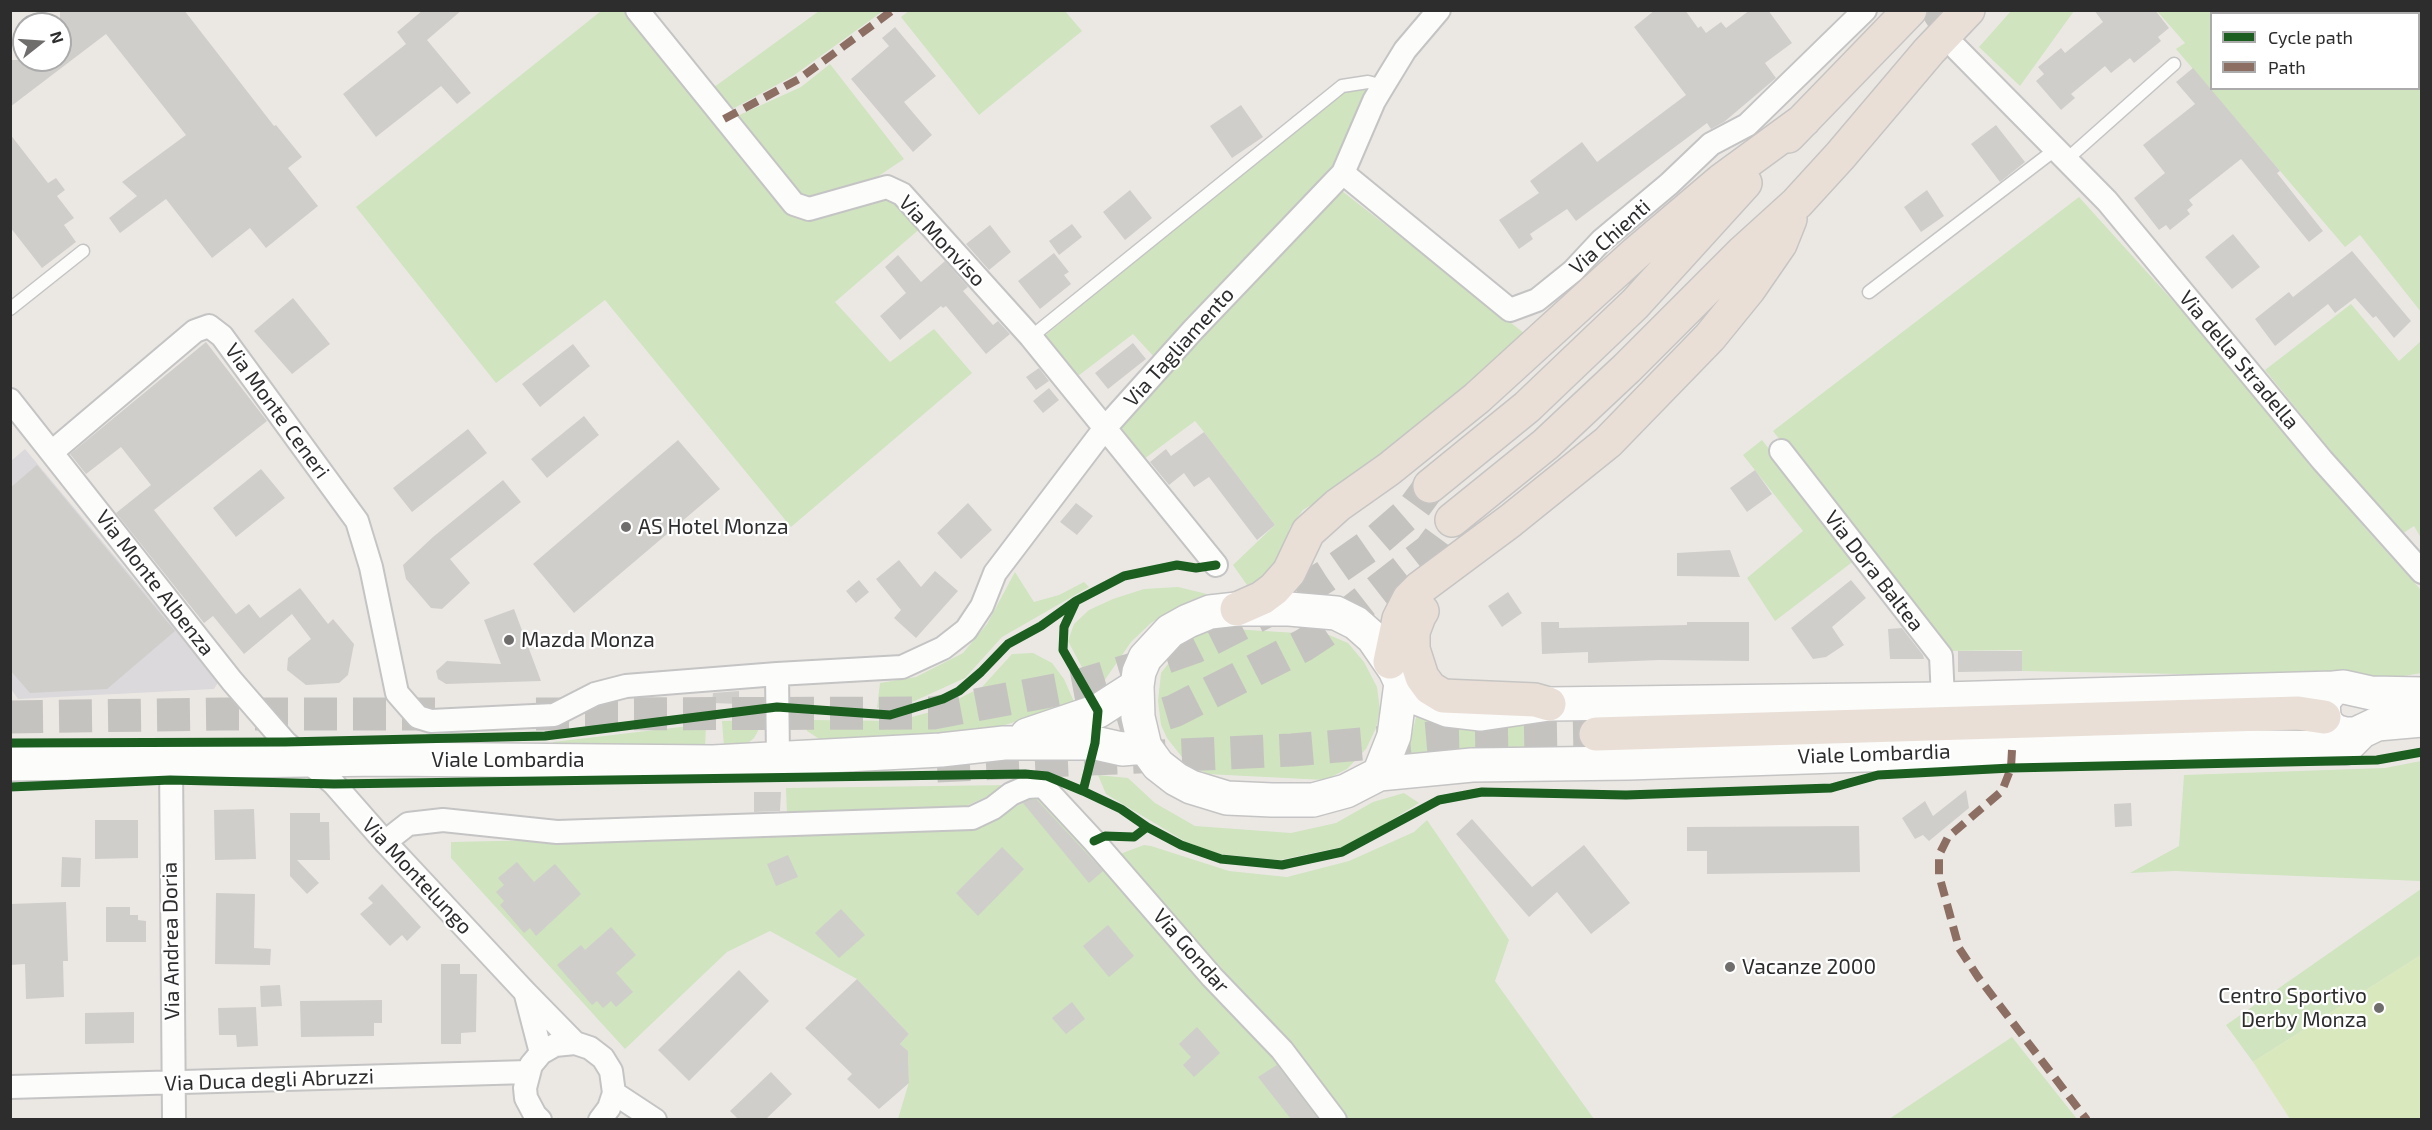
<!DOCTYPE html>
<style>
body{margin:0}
#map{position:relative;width:2432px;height:1130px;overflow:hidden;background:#ebe8e4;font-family:"Exo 2",sans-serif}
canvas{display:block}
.frame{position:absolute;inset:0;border:12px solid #2d2d2d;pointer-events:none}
.legend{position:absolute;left:2210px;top:12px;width:210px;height:78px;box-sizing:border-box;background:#fff;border:2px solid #ababab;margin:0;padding:8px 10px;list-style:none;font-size:18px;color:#2d2d2d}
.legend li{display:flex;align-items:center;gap:12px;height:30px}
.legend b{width:30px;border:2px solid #ababab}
.north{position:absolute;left:12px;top:12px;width:60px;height:60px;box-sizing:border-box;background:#fff;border:2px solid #ababab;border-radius:50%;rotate:73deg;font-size:16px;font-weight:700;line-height:24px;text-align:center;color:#2d2d2d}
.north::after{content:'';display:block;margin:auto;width:21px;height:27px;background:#706e6d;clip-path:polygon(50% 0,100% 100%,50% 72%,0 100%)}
</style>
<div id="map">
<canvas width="2432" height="1130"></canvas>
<div class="frame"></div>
<ul class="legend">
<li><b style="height:8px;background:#1b5e20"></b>Cycle path</li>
<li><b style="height:8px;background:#8d6e63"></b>Path</li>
</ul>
<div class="north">N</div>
</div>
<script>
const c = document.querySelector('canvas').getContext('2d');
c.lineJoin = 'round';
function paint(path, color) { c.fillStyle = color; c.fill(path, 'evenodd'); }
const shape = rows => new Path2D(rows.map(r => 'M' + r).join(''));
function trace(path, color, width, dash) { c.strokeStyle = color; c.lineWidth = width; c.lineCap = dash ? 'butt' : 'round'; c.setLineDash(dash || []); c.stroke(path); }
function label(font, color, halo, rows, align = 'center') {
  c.font = font + ' "Exo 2",sans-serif'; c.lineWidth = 4.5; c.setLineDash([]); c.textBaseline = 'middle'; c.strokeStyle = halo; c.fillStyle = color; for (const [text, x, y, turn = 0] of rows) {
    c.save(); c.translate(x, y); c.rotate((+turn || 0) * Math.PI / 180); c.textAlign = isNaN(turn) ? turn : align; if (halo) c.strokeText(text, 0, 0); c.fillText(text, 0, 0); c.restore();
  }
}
const industrial = shape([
 [25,449,219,681,214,689,18,699,11,689,11,461]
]);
const green = shape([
 [910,10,1065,11,1082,31,979,115,901,17],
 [601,11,627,11,789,209,888,194,923,226,835,302,890,362,934,329,972,373,791,527,605,300,496,383,356,207],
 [819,11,883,11,793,76,727,112,710,90],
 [2011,11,2074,11,2020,86,1979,47],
 [2157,11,2402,11,2405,13,2212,14,2212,88,2418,88,2419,30,2422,34,2421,312,2360,235,2345,247,2176,49,2185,43],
 [830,64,904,159,871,181,811,199,798,194,733,118,801,87],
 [1363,89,1371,91,1340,163,1156,359,1133,334,1074,379,1042,338,1341,93],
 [1342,191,1529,337,1466,392,1332,492,1303,510,1290,527,1278,563,1267,577,1247,585,1233,565,1275,525,1204,432,1195,421,1144,459,1121,427,1122,423,1198,340],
 [2079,197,2193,323,2365,528,2421,590,2421,673,2393,678,2022,671,2022,650,1942,651,1773,431],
 [2351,304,2399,361,2421,341,2421,538,2414,526,2402,534,2373,503,2265,370],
 [1762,440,1855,560,1775,621,1747,578,1803,531,1743,455],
 [1015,572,1034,602,1059,595,1084,582,1089,587,1002,637,965,678,910,703,877,708,880,683,916,677,963,653,987,624],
 [1178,587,1207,594,1185,603,1151,623,1131,642,1102,684,1094,690,1068,641,1074,624,1089,610,1113,599,1144,589],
 [1216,628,1329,635,1348,643,1364,662,1377,687,1380,710,1376,728,1366,749,1347,769,1325,780,1207,774,1185,761,1167,738,1161,725,1158,701,1161,673,1175,655,1197,634],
 [1033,653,1052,663,1064,679,1075,704,978,733,827,744,807,731,808,720,897,721,934,711,982,687,1012,654],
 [1418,709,1524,722,1525,749,1419,752,1407,755],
 [757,720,758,731,754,738,746,745,724,747,722,721],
 [706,724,705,749,553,750,553,742],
 [2421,761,2421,881,2175,871,2130,873,2179,846,2184,775,2385,768],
 [1098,775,1128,778,1155,803,1195,826,1291,833,1336,823,1373,802,1404,793,1419,803,1364,837,1342,847,1280,860,1219,854,1186,842,1106,794],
 [1012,785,964,807,787,816,786,788],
 [1040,789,1276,1056,1325,1119,898,1119,909,1082,908,1051,900,1044,909,1034,857,979,770,931,727,952,625,1049,451,858,451,842,686,837,976,827,1023,803],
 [1427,820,1509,940,1495,981,1594,1119,1348,1119,1296,1052,1120,854,1144,845,1151,846,1229,871,1287,877,1349,861,1414,832],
 [2421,889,2421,955,2253,1062,2226,1025],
 [2012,1037,2077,1119,1889,1119]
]);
const pitch = shape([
 [2421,955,2421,1119,2290,1119,2253,1062]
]);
const building = shape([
 [60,10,184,10,274,126,276,125,302,157,288,168,318,206,266,248,250,228,212,258,166,199,120,233,109,218,137,196,122,182,186,135,106,34,10,107,10,60,60,60],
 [423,10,462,10,427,40,471,93,457,104,441,86,376,137,343,94,406,44,397,32],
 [1655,10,1685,10,1698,28,1701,26,1706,33,1721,22,1726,28,1750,10,1768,10,1792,43,1765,63,1776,78,1724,122,1711,129,1707,123,1576,221,1567,209,1530,234,1533,239,1519,249,1499,220,1539,193,1530,181,1582,142,1597,162,1686,95,1634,27],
 [2094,10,2155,10,2169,28,2158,37,2161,41,2134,63,2130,58,2111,73,2105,66,2071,94,2075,98,2061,110,2036,81,2044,74,2038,67,2061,48,2065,53,2103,22],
 [895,27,936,76,904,102,932,135,913,152,851,79,889,46,882,38],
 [2193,68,2280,171,2277,173,2323,231,2309,242,2241,159,2189,200,2193,205,2187,210,2190,214,2170,230,2166,225,2159,230,2134,198,2165,173,2143,145,2195,104,2176,82],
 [1241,105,1263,137,1232,158,1210,126],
 [1996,125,2025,162,2000,182,1971,144],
 [10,134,48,183,56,178,65,190,57,196,74,218,64,225,76,242,42,268,10,227],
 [1130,190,1152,218,1125,240,1103,212],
 [1927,190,1944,216,1921,232,1904,207],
 [1072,224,1082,237,1059,255,1049,241],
 [990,225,1011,252,989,270,966,244],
 [2233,234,2260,267,2232,289,2205,257],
 [2352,251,2411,321,2394,338,2376,316,2373,318,2355,298,2335,313,2328,304,2275,346,2255,319,2289,292,2293,297],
 [1054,253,1069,272,1064,275,1071,284,1040,309,1018,281],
 [898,255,921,282,945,261,968,287,963,291,993,325,998,321,1010,334,986,354,946,306,943,308,941,306,900,340,880,316,906,293,885,267],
 [293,298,330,344,292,374,254,331],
 [206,342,267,421,154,510,236,614,249,604,260,618,300,588,328,624,333,619,354,644,348,675,339,683,306,685,287,670,288,658,311,639,292,614,244,654,213,616,204,623,116,513,151,485,121,447,86,474,70,454],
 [1133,343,1146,359,1108,389,1095,373],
 [573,344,590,366,540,407,522,384],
 [1039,368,1049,381,1036,390,1026,377],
 [1049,388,1059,400,1043,413,1033,401],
 [584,416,599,435,547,478,531,459],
 [468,429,487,453,412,512,393,488],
 [1204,432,1275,525,1257,540,1209,477,1194,487,1184,473,1169,485,1150,462,1166,449,1171,456],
 [678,440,720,489,574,613,533,564],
 [37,465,175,631,107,689,30,693,10,670,10,488],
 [261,469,285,498,236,537,213,508],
 [1755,470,1772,494,1747,512,1730,488],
 [503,480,521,502,450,559,470,583,442,609,431,608,406,579,403,565,433,537],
 [968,503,992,530,961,559,937,533],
 [1076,503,1093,516,1077,535,1060,522],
 [1730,550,1740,577,1677,576,1677,553],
 [899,560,921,587,935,571,958,591,916,638,894,618,901,610,876,579],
 [859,580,869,592,856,603,846,591],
 [1851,580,1866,598,1832,627,1844,645,1826,657,1813,659,1791,628],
 [1508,592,1522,613,1502,627,1488,606],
 [514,609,541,681,446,684,438,679,436,671,447,661,501,664,484,620],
 [1541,622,1559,622,1559,628,1687,625,1687,622,1749,622,1749,661,1659,660,1588,663,1588,652,1542,654],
 [1902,628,1923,655,1924,659,1890,659,1888,629],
 [1958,651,2022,651,2022,671,1958,672],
 [739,691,739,704,712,703,713,693],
 [1966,790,1969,808,1929,841,1923,835,1915,839,1902,818,1925,801,1933,816],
 [754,792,781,792,780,811,754,812],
 [1030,800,1037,800,1103,871,1089,883,1023,803],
 [2131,803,2132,826,2115,827,2114,804],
 [254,809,256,859,215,860,214,810],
 [290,813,320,813,320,822,329,822,330,860,297,860,319,883,307,894,290,876],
 [1472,819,1532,887,1584,845,1630,903,1591,934,1557,892,1529,917,1456,834],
 [95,820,138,820,138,858,95,859],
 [1859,826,1860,872,1707,874,1707,851,1687,851,1687,827],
 [1002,847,1024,869,978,916,956,893],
 [788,855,798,877,776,886,767,864],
 [62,857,81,858,80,887,61,887],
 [517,862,534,882,555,864,581,894,536,936,530,928,524,933,500,905,504,901,496,892,504,885,498,878],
 [382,884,421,927,407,941,402,935,390,946,360,914,373,903,368,898],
 [216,893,255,894,254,948,271,949,270,965,215,964],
 [66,902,68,961,63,961,64,997,26,999,25,964,10,965,10,904],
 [106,907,130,907,130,915,138,915,138,920,146,921,146,942,106,942],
 [841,909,865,935,839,958,815,933],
 [1108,925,1134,956,1109,977,1083,946],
 [611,927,636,955,616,973,633,992,616,1007,611,1001,603,1008,597,1001,592,1005,557,965,581,945,585,950],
 [441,964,460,964,460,974,477,974,476,1032,461,1033,461,1044,441,1044],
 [739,970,769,1001,689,1081,658,1050],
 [857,979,909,1034,900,1044,908,1051,909,1083,879,1109,847,1079,852,1074,805,1028],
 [280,985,282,1006,261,1007,260,986],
 [382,1000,382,1023,374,1023,374,1036,301,1037,300,1001],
 [1072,1002,1085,1019,1066,1034,1052,1018],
 [256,1007,258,1046,237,1047,236,1035,219,1035,218,1008],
 [134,1012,134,1043,85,1044,85,1013],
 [1197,1027,1220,1053,1194,1077,1183,1065,1191,1057,1179,1044],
 [1277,1065,1318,1119,1291,1119,1258,1077],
 [771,1072,792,1094,766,1119,738,1119,730,1111]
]);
const streetTunnel = shape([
 [1931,10,1952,43]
]);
const highwayTunnel = shape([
 [536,714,933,713,1077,686,1130,670,1195,647,1281,604,1326,576,1376,541,1413,509,1430,486],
 [10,717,222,714,446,714],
 [1072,741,1174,711,1304,645,1333,626,1430,550,1452,520],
 [937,766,1292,750,1442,737,1596,734]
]);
const lane = shape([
 [2066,160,2174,64],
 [1869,292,2056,149],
 [10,309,83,251],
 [1031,337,1342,86,1368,82,1383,86]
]);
const street = shape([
 [637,10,794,204,809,209,887,187,902,194,1031,337,1216,565],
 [1957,49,2107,201,2322,460,2422,572],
 [1343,173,1510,310,1537,300,1573,271,1601,241,1669,184,1711,144,1747,125,1865,10],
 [10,400,232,681,285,742,334,784,385,842,526,993,575,1043],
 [1781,451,1941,656,1943,699],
 [52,452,195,331,209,326,222,336,357,521,371,567,397,693,418,717,431,721,554,715,595,694,626,686,777,674,902,667,943,648,966,630,982,606,995,573,1105,428,1193,330,1343,173,1374,101,1383,86,1405,50,1439,10],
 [777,674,778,758],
 [171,762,174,1120],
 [385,842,408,824,443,820,557,832,972,818,993,808,1011,794,1027,787,1043,786,1094,841,1212,977,1282,1050,1335,1120],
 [526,995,541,1053],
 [10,1087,528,1072],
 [614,1093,655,1120],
 [540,1120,535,1115,526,1098,525,1088,531,1065,541,1053,555,1045,575,1043,590,1048,603,1058,611,1071,614,1093,609,1108,600,1120]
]);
const secondary = shape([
 [1237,609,1289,609,1336,613,1356,623,1373,638,1395,670,1401,683,1394,736,1379,774,1346,791,1313,800,1272,800,1227,798,1191,787,1176,779,1158,765,1145,747,1138,717,1137,686,1139,672,1145,658,1170,631,1188,621,1210,612,1237,609],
 [1401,683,1417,698,1447,710,1481,714,1549,704,1943,699,2334,688],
 [2422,694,2371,693,2344,687,2334,688,2323,701,2324,717,2328,725,2335,731,2345,734,2356,734,2377,724,2422,720],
 [1027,735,1098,711,1137,686],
 [10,764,382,759,713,762,941,750,1004,743,1095,743,1122,749,1145,747],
 [1379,774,1472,765,1629,763,2012,750,2182,746,2345,748,2362,731]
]);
const highway = shape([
 [1788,136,1910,10],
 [1430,486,1527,407,1635,304,1745,183],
 [1452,520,1546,444,1627,368,1743,252,1797,203,1840,156,1929,51,1968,10],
 [1237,609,1262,598,1274,589,1289,572,1308,532,1338,505,1389,469,1477,398,1636,253,1722,180,1804,120],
 [1422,611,1419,616,1413,632,1413,649,1422,677,1430,688,1443,696,1535,700,1549,704],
 [1390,662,1399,619,1409,599,1420,588,1510,521,1608,442,1710,337,1749,289,1780,244,1790,219],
 [1596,734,2298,713,2324,717]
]);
const quiet = shape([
 [724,119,799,79,893,10],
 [2012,750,2011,768,2002,791,1948,837,1939,855,1939,875,1959,948,1978,977,2087,1120]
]);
const cycleway = shape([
 [10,743,285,742,545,736,777,707,890,715,943,699,959,691,981,672,1008,644,1041,626,1076,601],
 [10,787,170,780,334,784,1025,774,1047,776,1083,791],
 [1147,827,1121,809,1083,791,1095,743,1098,711,1063,650,1064,627,1076,601,1124,576,1177,565,1196,568,1216,565],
 [1094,841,1105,836,1134,837,1147,827,1181,845,1221,859,1282,865,1342,852,1439,800,1482,792,1626,795,1831,788,1878,775,2011,768,2377,760,2422,752]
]);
const markers = [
 [626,527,6,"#706e6d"],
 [509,640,6,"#706e6d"],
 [1730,967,6,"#706e6d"],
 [2379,1008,6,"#706e6d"]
];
const streetNames = [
 ["Via Chienti",1610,237,-42],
 ["Via Monviso",942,241,47],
 ["Via Tagliamento",1179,347,-48],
 ["Via della Stradella",2239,360,50],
 ["Via Monte Ceneri",277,411,54],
 ["Via Dora Baltea",1874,571,52],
 ["Via Monte Albenza",155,583,52],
 ["Viale Lombardia",1874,754,-2],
 ["Viale Lombardia",508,760],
 ["Via Montelungo",417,876,47],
 ["Via Andrea Doria",171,941,-91],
 ["Via Gondar",1191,951,49],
 ["Via Duca degli Abruzzi",269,1080,-2]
];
const poiNames = [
 ["AS Hotel Monza",638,527],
 ["Mazda Monza",521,640],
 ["Vacanze 2000",1742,967],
 ["Centro Sportivo",2367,996,"right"],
 ["Derby Monza",2367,1020,"right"]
];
paint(industrial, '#dbd9db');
paint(green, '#cfe4bf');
paint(pitch, '#d9e8bd');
paint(building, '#d0cecb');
trace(streetTunnel, '#c5c3bf', 22, [22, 11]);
trace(highwayTunnel, '#c5c3bf', 33, [33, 16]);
trace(lane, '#c5c4c4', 15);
trace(street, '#c5c4c4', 26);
trace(secondary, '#c5c4c4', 36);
trace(highway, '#c6c5c3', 36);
trace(lane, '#fcfcfb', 12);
trace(street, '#fcfcfb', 22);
trace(secondary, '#fcfcfb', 33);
trace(highway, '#e9dfd6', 33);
trace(quiet, '#8d6e63', 8, [15, 8]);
trace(cycleway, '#1b5e20', 9);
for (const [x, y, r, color] of markers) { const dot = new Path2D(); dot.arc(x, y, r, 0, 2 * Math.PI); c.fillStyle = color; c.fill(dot); trace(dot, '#fff', 2); }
label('21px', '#2d2d2d', '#fff', streetNames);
label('21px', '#2d2d2d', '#fff', poiNames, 'left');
</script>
